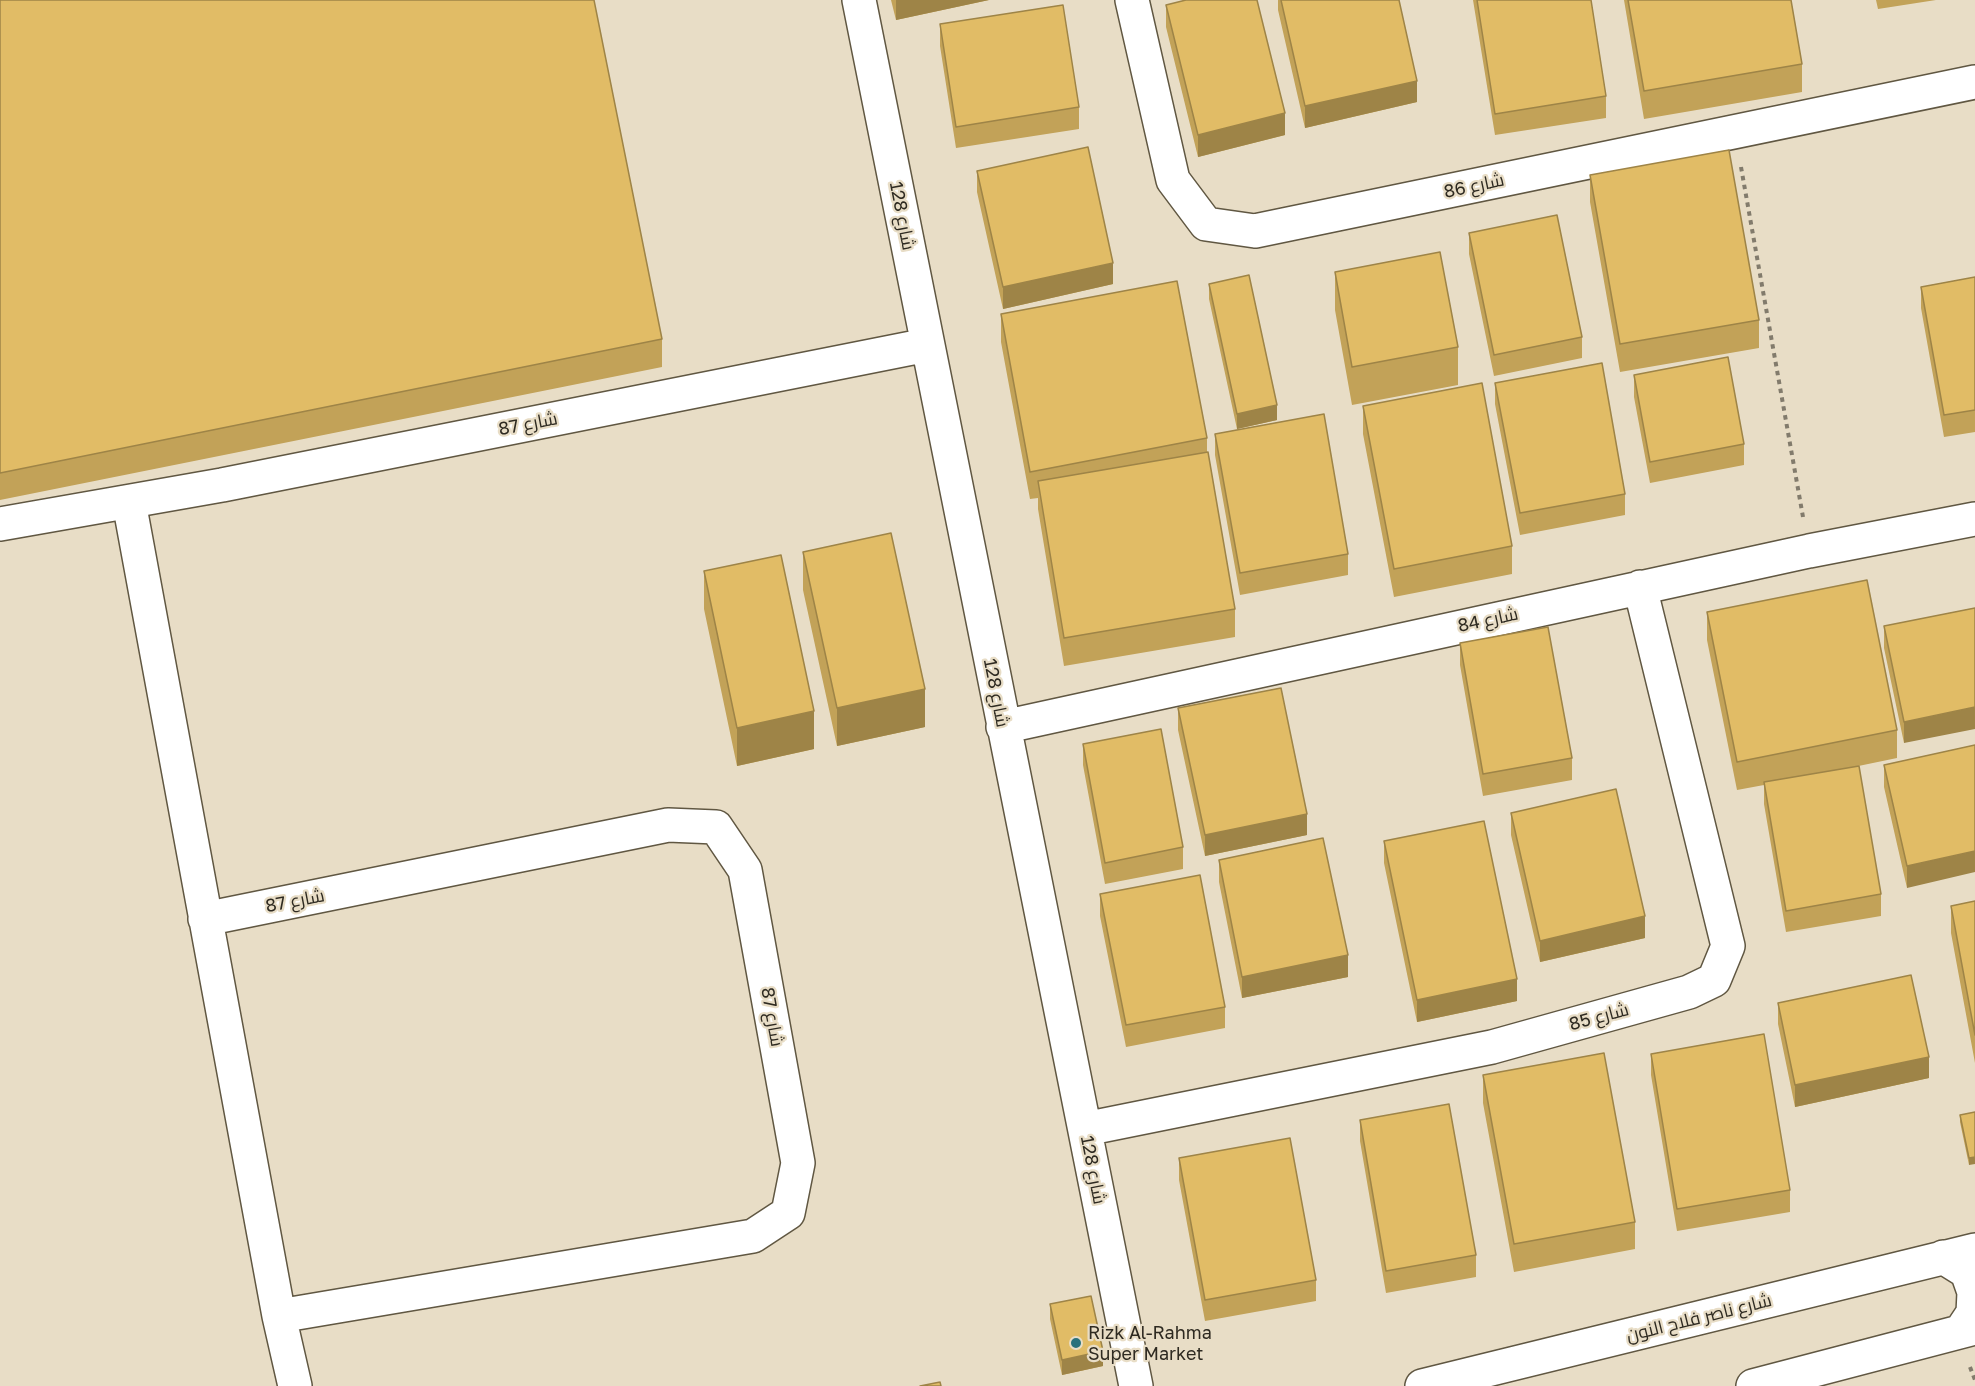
<!DOCTYPE html>
<meta charset="utf-8">
<style>
body{margin:0}
canvas{display:block;background:#e8ddc6}
</style>
<canvas width="1975" height="1386"></canvas>
<script>
const c = document.querySelector('canvas').getContext('2d');
c.lineJoin = 'round';
const shape = rows => new Path2D(rows.map(r => 'M' + r).join(''));
function trace(path, color, width, dash) { c.strokeStyle = color; c.lineWidth = width; c.lineCap = dash ? 'butt' : 'round'; c.setLineDash(dash || []); c.stroke(path); }
function paint(path, color) { c.fillStyle = color; c.fill(path, 'evenodd'); }
function label(font, color, halo, rows, align = 'center') {
  c.font = font + ' "Golos Text",Cairo,sans-serif'; c.lineWidth = 4.5; c.setLineDash([]); c.textBaseline = 'middle'; c.strokeStyle = halo; c.fillStyle = color; for (const [text, x, y, turn = 0] of rows) {
    c.save(); c.translate(x, y); c.rotate((+turn || 0) * Math.PI / 180); c.textAlign = isNaN(turn) ? turn : align; if (halo) c.strokeText(text, 0, 0); c.fillText(text, 0, 0); c.restore();
  }
}
const path = shape([
 [1741,167,1803,517],
 [1970,1367,1975,1380]
]);
const minor = shape([
 [859,0,1136,1386],
 [1132,0,1173,180,1206,224,1255,231,1975,82],
 [129,502,279,1316,295,1386],
 [0,524,222,485,927,345],
 [1003,727,1809,551,1975,519],
 [205,919,668,825,716,827,745,870,798,1163,788,1213,753,1236,279,1316],
 [1085,1129,1492,1047,1689,992,1714,980,1728,946,1640,587],
 [1943,1257,1967,1272,1974,1292,1973,1313,1961,1331],
 [1422,1386,1975,1250],
 [1753,1386,1975,1328]
]);
const wall = shape([
 [0,0,662,339,662,367,0,500],
 [891,0,989,0,896,20],
 [1278,0,1399,0,1417,102,1305,128,1278,10],
 [1473,0,1591,0,1606,96,1606,118,1495,135],
 [1624,0,1791,0,1802,64,1802,92,1644,119],
 [1876,0,1936,0,1878,9],
 [1166,5,1285,135,1198,157,1166,27],
 [940,24,1079,107,1079,129,956,148,940,46],
 [977,171,1113,284,1003,309,977,192],
 [1590,175,1759,320,1759,348,1620,372,1590,202],
 [1469,233,1582,337,1582,358,1494,376,1469,254],
 [1335,272,1458,347,1458,385,1352,405,1335,310],
 [1975,277,1975,432,1944,437,1921,308,1921,287],
 [1209,284,1277,420,1237,429,1209,299],
 [1001,314,1207,438,1207,452,1235,609,1235,637,1064,666,1038,509,1038,498,1030,499,1001,342],
 [1634,375,1744,444,1744,465,1650,483,1634,397],
 [1495,383,1625,494,1625,515,1520,535,1495,404],
 [1363,406,1512,546,1512,574,1394,597,1363,434],
 [1215,434,1348,554,1348,575,1240,595,1215,455],
 [803,552,925,727,837,746,803,590],
 [704,571,814,749,737,766,704,609],
 [1975,608,1904,743,1884,648,1884,626],
 [1707,612,1897,730,1897,758,1844,769,1881,894,1881,916,1786,932,1764,804,1764,785,1737,790,1707,640],
 [1460,643,1572,758,1572,780,1483,796,1460,665],
 [1178,708,1307,835,1205,856,1178,730],
 [1083,744,1183,847,1183,869,1105,884,1083,765],
 [1975,745,1907,888,1884,787,1884,765],
 [1511,813,1645,938,1540,962,1511,835],
 [1384,841,1517,1001,1417,1022,1384,863],
 [1219,860,1348,977,1242,998,1219,882],
 [1100,894,1225,1007,1225,1028,1126,1047,1100,916],
 [1975,901,1975,1063,1951,933,1951,906],
 [1778,1003,1929,1078,1795,1107,1778,1024],
 [1651,1054,1790,1190,1790,1212,1677,1231,1651,1075],
 [1483,1075,1635,1222,1635,1249,1514,1272,1483,1103],
 [1975,1112,1969,1165,1960,1122,1960,1115],
 [1360,1120,1476,1255,1476,1277,1386,1293,1360,1141],
 [1179,1158,1316,1280,1316,1301,1205,1321,1179,1180],
 [1050,1304,1103,1366,1062,1375,1050,1319]
]);
const shadedWall = shape([
 [896,0,989,0,896,20],
 [1417,81,1417,102,1305,128,1305,106],
 [1285,113,1285,135,1198,157,1198,135],
 [1113,263,1113,284,1003,309,1003,287],
 [1277,405,1277,420,1237,429,1237,414],
 [925,689,925,727,837,746,837,708],
 [1975,707,1975,729,1904,743,1904,722],
 [814,711,814,749,737,766,737,728],
 [1307,814,1307,835,1205,856,1205,835],
 [1975,851,1975,872,1907,888,1907,866],
 [1645,916,1645,938,1540,962,1540,941],
 [1348,955,1348,977,1242,998,1242,977],
 [1517,979,1517,1001,1417,1022,1417,1000],
 [1929,1057,1929,1078,1795,1107,1795,1085],
 [1975,1157,1975,1164,1969,1165,1969,1158],
 [1103,1351,1103,1366,1062,1375,1062,1360]
]);
const building = shape([
 [0,0,594,0,662,339,0,473,0,0],
 [1186,0,1257,0,1285,113,1198,135,1166,5,1186,0],
 [1281,0,1399,0,1417,81,1305,106,1281,0],
 [1477,0,1591,0,1606,96,1495,114,1477,0],
 [1628,0,1791,0,1802,64,1644,91,1628,0],
 [1063,5,1079,107,956,127,940,24,1063,5],
 [1088,147,1113,263,1003,287,977,171,1088,147],
 [1729,150,1759,320,1620,344,1590,175,1729,150],
 [1557,215,1582,337,1494,355,1469,233,1557,215],
 [1440,252,1458,347,1352,367,1335,272,1440,252],
 [1249,275,1277,405,1237,414,1209,284,1249,275],
 [1975,277,1975,410,1944,415,1921,287,1975,277],
 [1177,281,1207,438,1030,472,1001,314,1177,281],
 [1728,357,1744,444,1650,462,1634,375,1728,357],
 [1602,363,1625,494,1520,513,1495,383,1602,363],
 [1482,383,1512,546,1394,569,1363,406,1482,383],
 [1324,414,1348,554,1240,573,1215,434,1324,414],
 [1208,452,1235,609,1064,638,1038,481,1208,452],
 [891,533,925,689,837,708,803,552,891,533],
 [781,555,814,711,737,728,704,571,781,555],
 [1867,580,1897,730,1737,762,1707,612,1867,580],
 [1975,608,1975,707,1904,722,1884,626,1975,608],
 [1548,627,1572,758,1483,774,1460,643,1548,627],
 [1281,688,1307,814,1205,835,1178,708,1281,688],
 [1161,729,1183,847,1105,863,1083,744,1161,729],
 [1975,745,1975,851,1907,866,1884,765,1975,745],
 [1859,766,1881,894,1786,911,1764,782,1859,766],
 [1616,789,1645,916,1540,941,1511,813,1616,789],
 [1484,821,1517,979,1417,1000,1384,841,1484,821],
 [1323,838,1348,955,1242,977,1219,860,1323,838],
 [1200,875,1225,1007,1126,1025,1100,894,1200,875],
 [1975,901,1975,1035,1951,906,1975,901],
 [1911,975,1929,1057,1795,1085,1778,1003,1911,975],
 [1764,1034,1790,1190,1677,1209,1651,1054,1764,1034],
 [1604,1053,1635,1222,1514,1244,1483,1075,1604,1053],
 [1449,1104,1476,1255,1386,1271,1360,1120,1449,1104],
 [1975,1112,1975,1157,1969,1158,1960,1115,1975,1112],
 [1290,1138,1316,1280,1205,1300,1179,1158,1290,1138],
 [1091,1296,1103,1351,1062,1360,1050,1304,1091,1296],
 [940,1382,941,1386,920,1386,940,1382]
]);
const markers = [
 [1076,1343,6,"#29717c"]
];
const streetNames = [
 ["شارع 86",1474,186,-12],
 ["شارع 128",902,216,79],
 ["شارع 87",528,424,-11],
 ["شارع 84",1488,620,-12],
 ["شارع 128",996,693,79],
 ["شارع 87",295,901,-11],
 ["شارع 87",772,1017,80],
 ["شارع 85",1599,1017,-15],
 ["شارع 128",1093,1170,79],
 ["شارع ناصر فلاح النون",1699,1318,-14]
];
const poiNames = [
 ["Rizk Al-Rahma",1088,1333],
 ["Super Market",1088,1354]
];
trace(minor, '#605742', 36);
trace(path, '#827b6c', 4, [4.5, 4.5]);
trace(minor, '#fff', 33);
paint(wall, '#c2a258');
paint(shadedWall, '#9e8447');
paint(building, '#e1bc66');
trace(building, '#9e8447', 1.5);
for (const [x, y, r, color] of markers) { const dot = new Path2D(); dot.arc(x, y, r, 0, 2 * Math.PI); c.fillStyle = color; c.fill(dot); trace(dot, '#e8ddc6', 2); }
label('18px', '#2e2a21', '#e8ddc6', streetNames);
label('18px', '#2e2a21', '#e8ddc6', poiNames, 'left');
</script>
